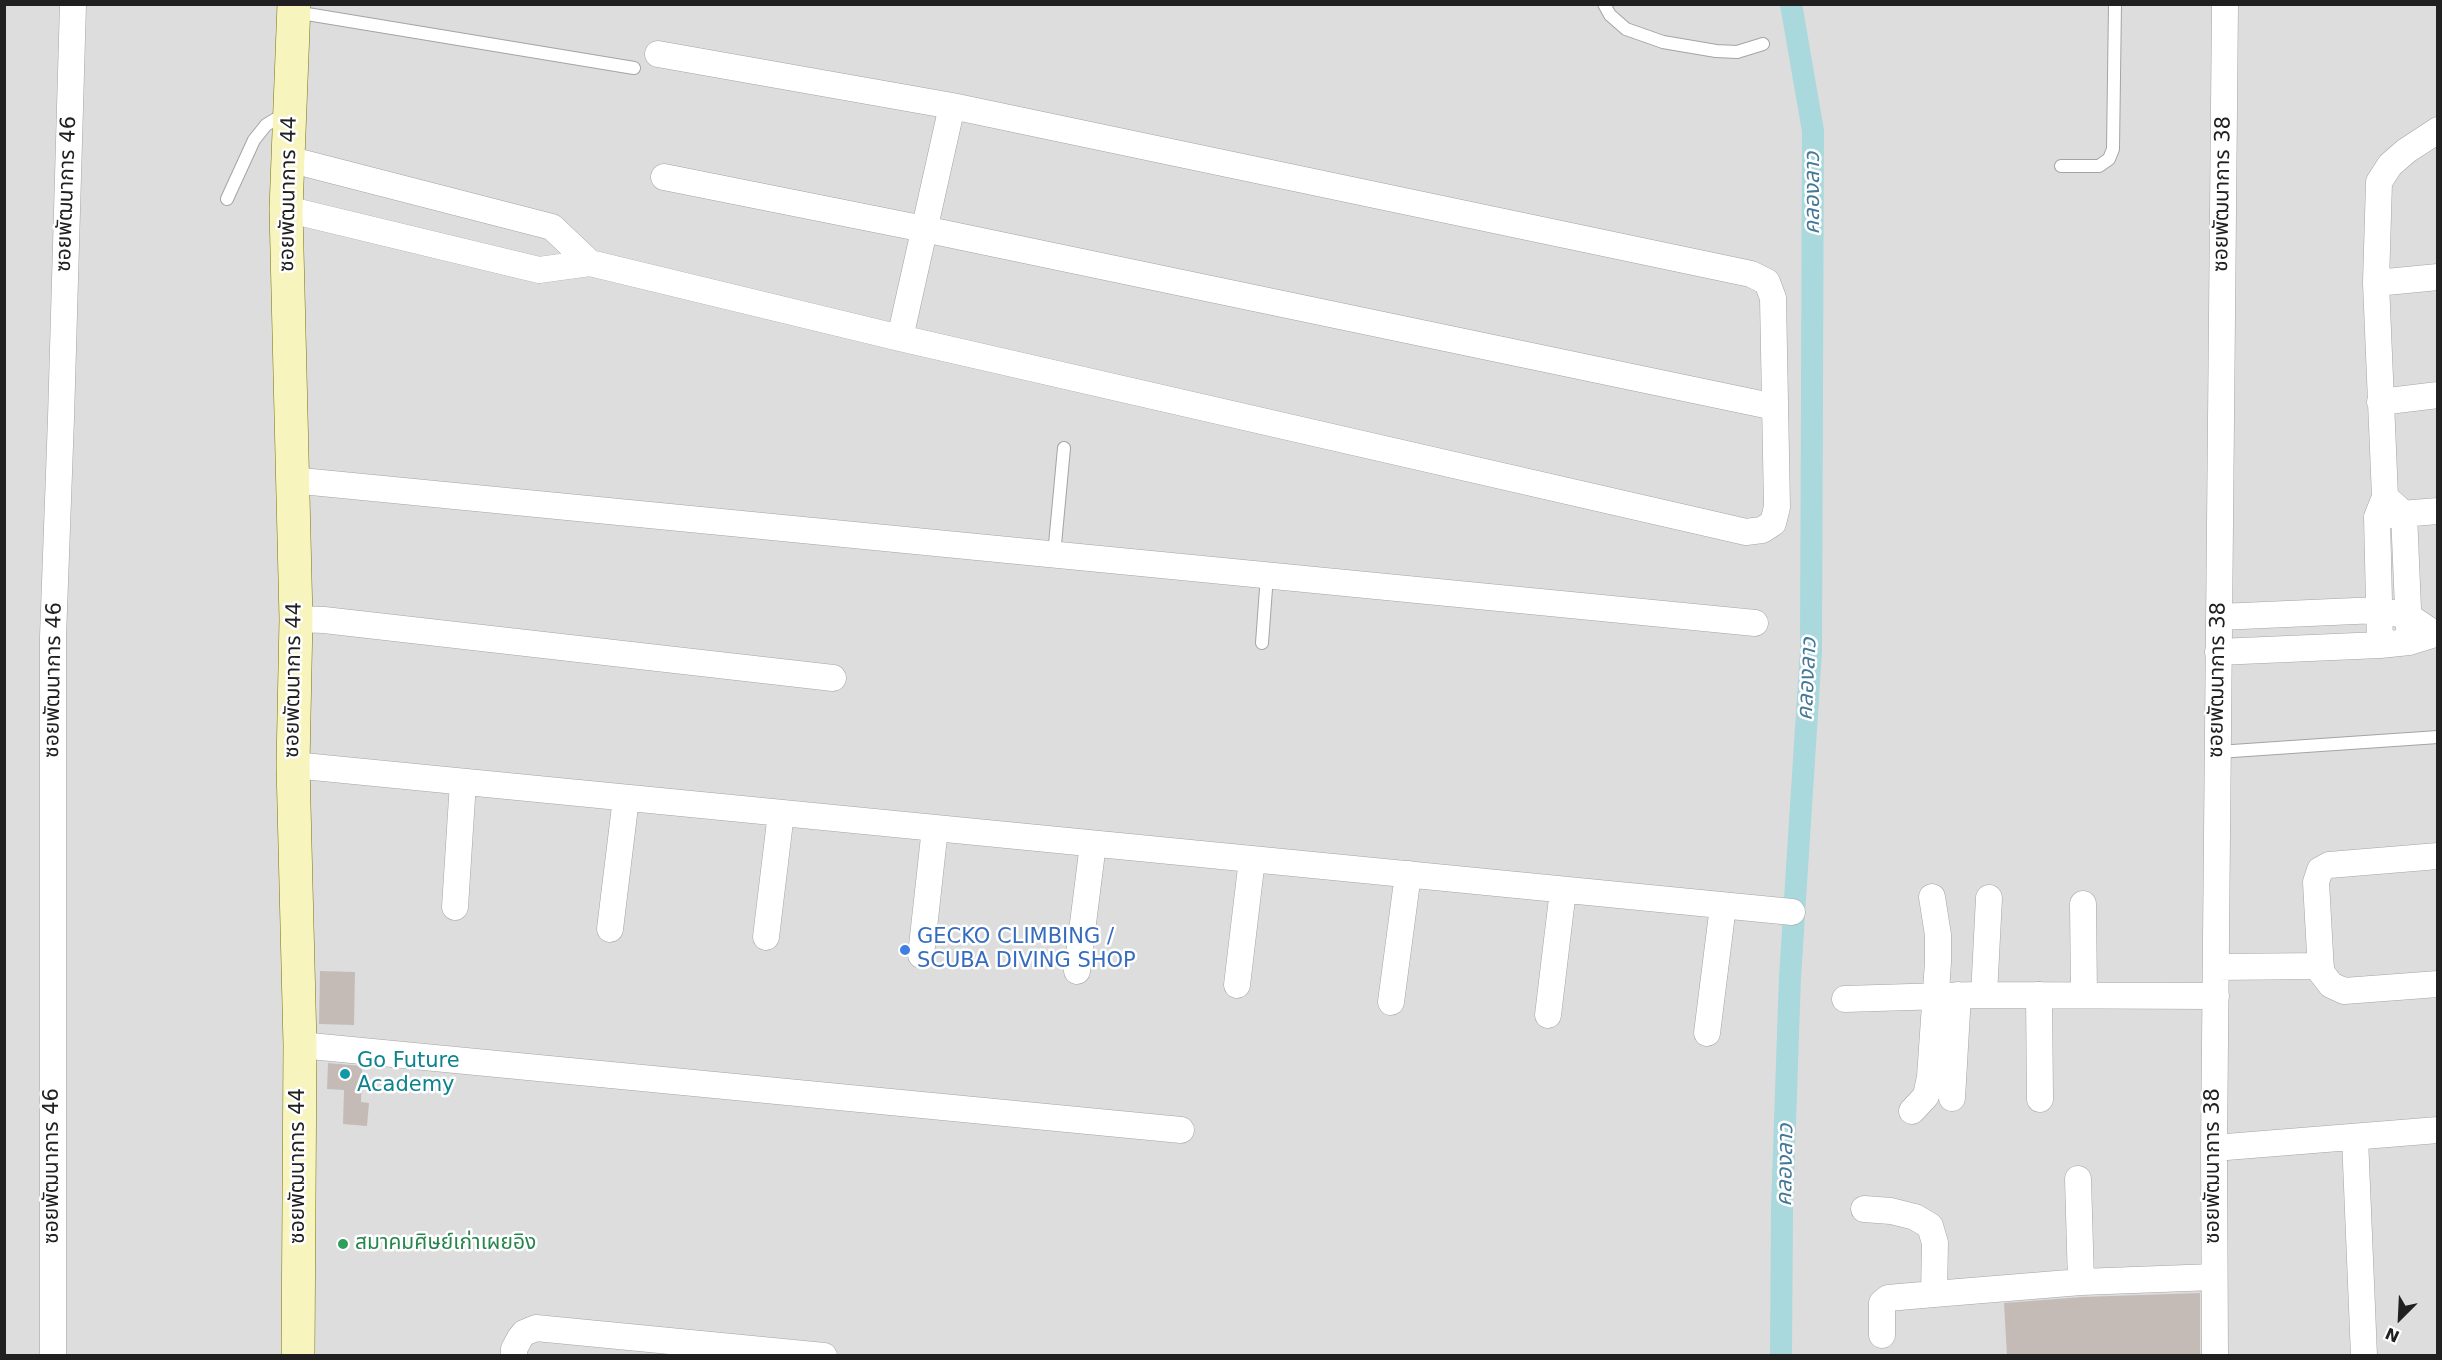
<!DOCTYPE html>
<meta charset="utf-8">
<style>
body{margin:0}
#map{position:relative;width:2442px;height:1360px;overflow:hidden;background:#f0ece7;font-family:"DejaVu Sans",sans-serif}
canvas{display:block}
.frame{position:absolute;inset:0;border:6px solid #202020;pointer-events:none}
.north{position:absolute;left:2370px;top:1288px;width:60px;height:60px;-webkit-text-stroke:4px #fff;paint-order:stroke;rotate:204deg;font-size:16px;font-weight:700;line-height:24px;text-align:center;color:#202020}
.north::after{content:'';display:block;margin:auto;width:21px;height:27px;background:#202020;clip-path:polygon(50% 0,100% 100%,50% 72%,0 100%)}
</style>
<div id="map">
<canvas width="2442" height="1360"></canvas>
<div class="frame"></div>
<div class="north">N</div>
</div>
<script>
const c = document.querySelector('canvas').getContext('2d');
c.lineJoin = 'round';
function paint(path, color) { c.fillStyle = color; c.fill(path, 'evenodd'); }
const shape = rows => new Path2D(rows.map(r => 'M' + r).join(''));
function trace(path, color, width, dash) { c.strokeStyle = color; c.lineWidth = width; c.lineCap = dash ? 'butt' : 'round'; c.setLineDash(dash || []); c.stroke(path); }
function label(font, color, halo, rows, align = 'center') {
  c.font = font + ' "DejaVu Sans","Noto Sans Thai",sans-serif'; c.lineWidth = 5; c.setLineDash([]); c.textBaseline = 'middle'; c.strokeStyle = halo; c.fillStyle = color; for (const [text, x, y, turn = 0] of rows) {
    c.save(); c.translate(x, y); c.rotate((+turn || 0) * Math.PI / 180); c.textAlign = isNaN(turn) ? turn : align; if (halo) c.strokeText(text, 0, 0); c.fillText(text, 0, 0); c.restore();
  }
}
const residential = shape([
 [5,5,2437,5,2437,1355,5,1356]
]);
const canal = shape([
 [1781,1356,1782,1208,1790,977,1811,651,1813,131,1791,4]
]);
const building = shape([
 [320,971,355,972,354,1025,319,1024],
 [328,1063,362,1066,361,1102,369,1103,367,1126,343,1124,344,1090,327,1089],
 [2200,1293,2200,1356,2007,1356,2004,1303,2082,1297]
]);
const lane = shape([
 [1604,4,1610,15,1626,29,1663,42,1716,51,1737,52,1763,44],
 [295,12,634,68],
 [2061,166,2099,166,2109,159,2113,149,2115,4],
 [227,199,254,140,266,125,286,113],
 [1054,555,1064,448],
 [1262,643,1267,575],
 [2218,752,2438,737]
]);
const street = shape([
 [288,159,552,227,590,263],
 [664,177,924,229,1775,407],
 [286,209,539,270,590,263,900,338,1746,532,1762,530,1773,523,1777,507,1773,298,1767,282,1751,274,952,106,658,54],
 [2376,283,2438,277],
 [900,338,952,106],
 [2380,402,2438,395],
 [291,480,1755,623],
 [2385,497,2404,514,2409,632],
 [2389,515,2438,511],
 [2219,617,2378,610,2408,616,2433,633],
 [296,619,324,620,833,678],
 [2380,645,2377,517,2385,497,2376,283,2379,182,2390,165,2406,151,2438,130],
 [2218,652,2380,645,2409,642,2438,633],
 [293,765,1792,912],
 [2438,856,2329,865,2320,870,2316,882,2321,972,2331,985,2344,991,2438,984],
 [2083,904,2084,995],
 [455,907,463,782],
 [610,929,626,798],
 [766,937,781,813],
 [921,955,935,828],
 [2216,967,2321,966],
 [1077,971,1093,844],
 [1237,985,1252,859],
 [1984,995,1989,898],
 [2039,995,2040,1099],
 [1845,999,1976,995,2216,996],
 [1391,1002,1408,874],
 [1548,1015,1563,890],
 [1707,1033,1723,906],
 [300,1045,1181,1130],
 [1952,1098,1958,995],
 [1912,1111,1926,1096,1930,1077,1938,962,1938,935,1932,897],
 [2355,1138,2364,1356],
 [2214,1148,2438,1130],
 [2078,1179,2081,1282],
 [1864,1209,1891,1211,1915,1217,1930,1226,1935,1243,1934,1294,2081,1282,2214,1277],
 [1882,1335,1882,1303,1888,1298,1934,1294],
 [53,1356,53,637,61,418,73,4],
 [514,1356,514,1349,520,1338,524,1333,536,1328,824,1356],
 [2215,1356,2214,1148,2225,4]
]);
const secondary = shape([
 [294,4,286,209,296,619,293,765,300,1045,298,1356]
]);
const markers = [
 [905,950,6,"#3f7fe0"],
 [345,1074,6,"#0f9aa8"],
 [343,1244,6,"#2e9e5b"]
];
const streetNames = [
 ["ซอยพัฒนาการ 46",67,194,-88],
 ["ซอยพัฒนาการ 44",289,194,-89],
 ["ซอยพัฒนาการ 38",2223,194,-89],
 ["ซอยพัฒนาการ 46",54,680,-89],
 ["ซอยพัฒนาการ 44",294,680,-89],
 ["ซอยพัฒนาการ 38",2218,680,-89],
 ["ซอยพัฒนาการ 46",53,1166,-90],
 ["ซอยพัฒนาการ 44",299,1166,-90],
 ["ซอยพัฒนาการ 38",2214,1166,-90]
];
const shopNames = [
 ["GECKO CLIMBING /",917,938],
 ["SCUBA DIVING SHOP",917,962]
];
const cultureNames = [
 ["Go Future",357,1062],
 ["Academy",357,1086]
];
const leisureNames = [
 ["สมาคมศิษย์เก่าเผยอิง",355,1244]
];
const waterNames = [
 ["คลองลาว",1813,193,-90],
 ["คลองลาว",1808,679,-87],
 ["คลองลาว",1786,1165,-89]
];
paint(residential, '#dedddd');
trace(canal, '#a9d8dd', 22);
paint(building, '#c5bbb6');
trace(lane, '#a4a4a4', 14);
trace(street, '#a4a4a4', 27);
trace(secondary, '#777507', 34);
trace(lane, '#fff', 12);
trace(street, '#fff', 26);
trace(secondary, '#f8f4bd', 33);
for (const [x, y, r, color] of markers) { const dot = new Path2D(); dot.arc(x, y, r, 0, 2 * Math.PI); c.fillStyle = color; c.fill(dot); trace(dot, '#fff', 2); }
label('21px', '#202020', '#fff', streetNames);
label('21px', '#366cbe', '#fff', shopNames, 'left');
label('21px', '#0d838f', '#fff', cultureNames, 'left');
label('21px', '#27864d', '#fff', leisureNames, 'left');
label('italic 22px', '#457997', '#fff', waterNames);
</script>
